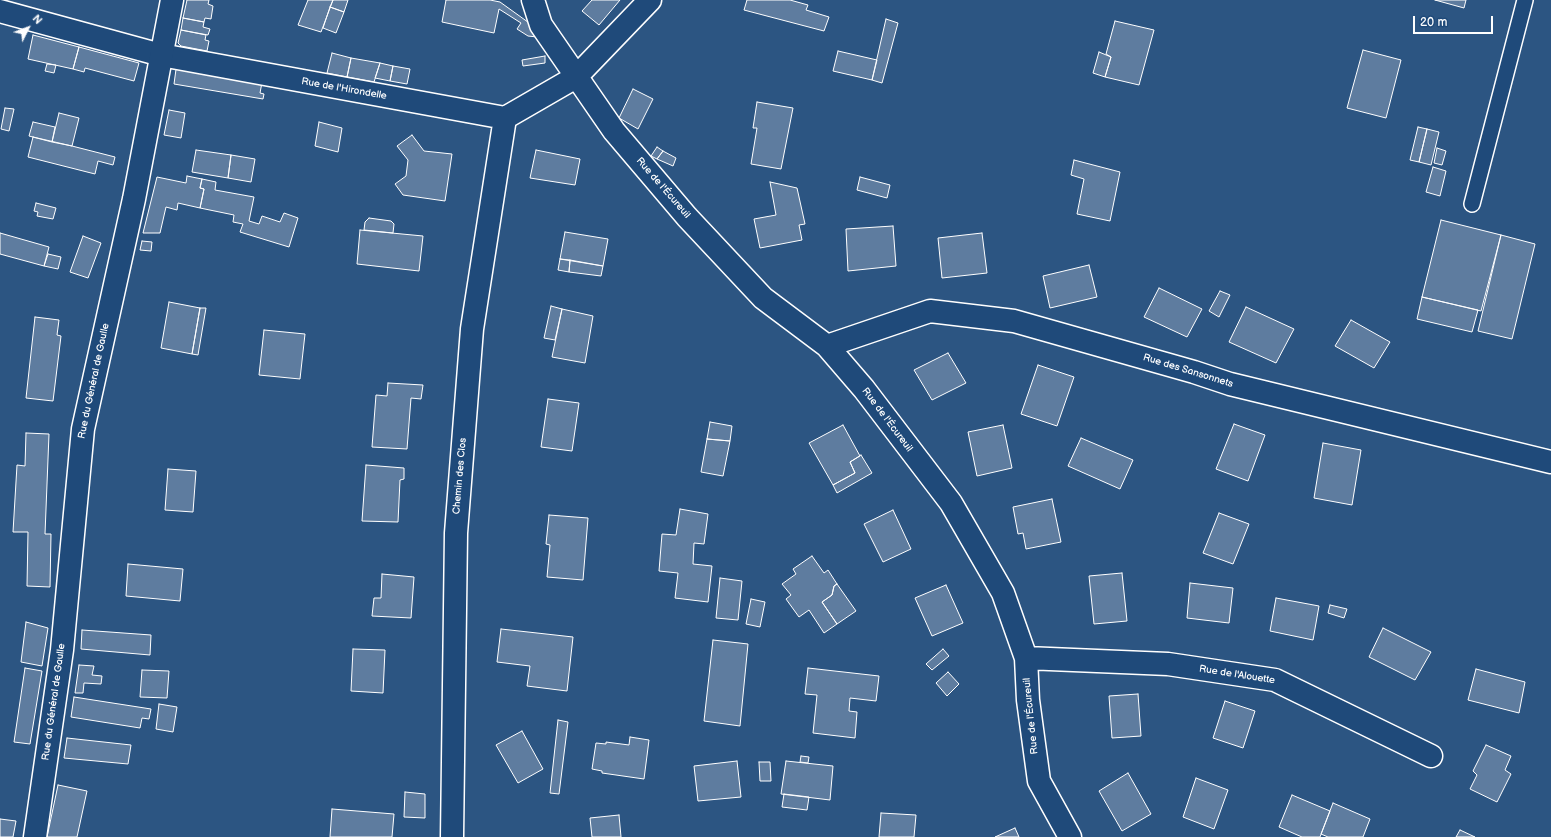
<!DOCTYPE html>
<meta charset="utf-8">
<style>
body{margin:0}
#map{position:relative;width:1551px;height:837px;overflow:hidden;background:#2c5582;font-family:"Balsamiq Sans",sans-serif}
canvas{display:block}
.north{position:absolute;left:8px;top:8px;width:40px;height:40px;-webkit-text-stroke:3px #1f4a7a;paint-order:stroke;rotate:48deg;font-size:11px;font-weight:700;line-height:16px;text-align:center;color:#fff}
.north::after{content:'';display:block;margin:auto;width:14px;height:18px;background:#fff;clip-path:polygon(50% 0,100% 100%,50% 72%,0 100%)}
.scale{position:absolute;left:1413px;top:16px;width:80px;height:18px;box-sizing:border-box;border:2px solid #fff;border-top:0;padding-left:5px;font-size:12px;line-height:14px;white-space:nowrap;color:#fff;-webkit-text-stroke:3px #1f4a7a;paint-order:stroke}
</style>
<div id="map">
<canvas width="1551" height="837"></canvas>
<div class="north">N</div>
<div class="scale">20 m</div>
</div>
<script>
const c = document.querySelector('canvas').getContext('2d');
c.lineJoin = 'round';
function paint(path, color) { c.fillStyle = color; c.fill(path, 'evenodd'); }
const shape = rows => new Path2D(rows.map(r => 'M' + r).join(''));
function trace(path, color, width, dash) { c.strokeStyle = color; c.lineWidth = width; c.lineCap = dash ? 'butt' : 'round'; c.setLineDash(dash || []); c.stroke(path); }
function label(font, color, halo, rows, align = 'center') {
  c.font = font + ' "Balsamiq Sans",sans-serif'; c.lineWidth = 3.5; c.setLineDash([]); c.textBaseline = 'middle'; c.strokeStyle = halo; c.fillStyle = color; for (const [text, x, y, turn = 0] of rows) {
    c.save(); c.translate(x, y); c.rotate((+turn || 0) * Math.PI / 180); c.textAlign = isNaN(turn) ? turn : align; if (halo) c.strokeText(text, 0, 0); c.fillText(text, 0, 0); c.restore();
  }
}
const building = shape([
 [187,0,209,0,208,4,213,6,211,19,205,18,204,22,183,18,187,0],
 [308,0,333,0,321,32,298,25,308,0],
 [333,0,348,0,344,12,330,7,333,0],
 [446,0,490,0,500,2,532,25,537,37,528,36,517,29,521,23,499,9,494,33,442,22,446,0],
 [592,0,620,0,599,25,582,11,592,0],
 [747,0,790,0,808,5,806,10,829,17,824,31,744,10,747,0],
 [1435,0,1466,0,1464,8,1435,0],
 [330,7,344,12,336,33,323,28,330,7],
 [183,18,204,22,203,27,210,29,208,35,181,30,183,18],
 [886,19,898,23,882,83,872,80,886,19],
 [1115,21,1154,30,1139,85,1105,77,1111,57,1106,54,1115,21],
 [181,30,206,35,205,40,209,41,207,51,181,46,178,43,181,30],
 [33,35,79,47,73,69,28,59,33,35],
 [79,47,139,63,134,81,85,68,84,72,73,69,79,47],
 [1363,50,1401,60,1386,118,1347,108,1363,50],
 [838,51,877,60,872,80,833,71,838,51],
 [1099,52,1111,57,1105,77,1093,73,1099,52],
 [332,53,351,58,347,77,327,73,332,53],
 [545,56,545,63,523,66,522,60,545,56],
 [351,58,380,63,374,82,347,77,351,58],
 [177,62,263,77,260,93,264,94,263,99,174,84,177,62],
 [380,63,393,66,390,81,375,78,380,63],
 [47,64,56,65,54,73,45,71,47,64],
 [393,66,410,69,407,84,390,81,393,66],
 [633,89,653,99,638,129,619,118,633,89],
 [757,102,793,108,781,169,751,164,757,128,753,128,757,102],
 [5,108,14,109,9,131,1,129,5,108],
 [169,110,185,113,181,138,164,135,169,110],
 [59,113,79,118,72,146,52,142,59,113],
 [33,122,55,127,52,142,29,136,33,122],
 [319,122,342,128,338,152,315,146,319,122],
 [1418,127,1427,129,1419,162,1410,160,1418,127],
 [1427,129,1439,132,1431,165,1419,162,1427,129],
 [412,135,424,151,452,154,445,201,403,195,395,184,406,176,408,160,397,146,412,135],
 [33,137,72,146,115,157,113,165,98,161,95,174,28,157,33,137],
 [657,147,663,151,657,159,651,156,657,147],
 [1437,148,1446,151,1442,165,1434,163,1437,148],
 [196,150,231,155,228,178,192,172,196,150],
 [536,150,580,159,575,185,530,178,536,150],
 [663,151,676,158,673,166,657,159,663,151],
 [231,155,255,159,251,182,228,178,231,155],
 [1074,160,1120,172,1110,221,1077,214,1084,179,1071,175,1074,160],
 [1433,167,1446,171,1440,196,1426,192,1433,167],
 [187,176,202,179,200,188,204,189,200,208,178,203,177,210,166,207,160,233,143,233,157,177,186,183,187,176],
 [860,177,890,185,887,198,857,190,860,177],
 [202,179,216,182,215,190,254,197,249,221,259,224,262,216,280,222,284,213,298,218,289,247,240,232,243,224,233,222,234,215,200,208,204,189,200,188,202,179],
 [770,182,797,188,805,224,799,225,802,240,760,248,754,219,776,215,770,182],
 [36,203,56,208,53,219,37,216,38,212,34,211,36,203],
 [369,218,391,221,394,224,393,233,364,230,365,222,369,218],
 [1441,220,1501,235,1481,311,1422,297,1441,220],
 [893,226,896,266,848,271,846,229,893,226],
 [360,230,423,236,419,271,357,264,360,230],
 [565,232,608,239,603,266,560,259,565,232],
 [0,233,49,247,44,266,0,254,0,233],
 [982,233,987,273,942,278,938,238,982,233],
 [1501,235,1535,244,1512,339,1478,331,1501,235],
 [83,236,101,243,88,278,70,272,83,236],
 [142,241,152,242,151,251,140,250,142,241],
 [48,254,61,257,58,269,44,266,48,254],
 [560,259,570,260,569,272,558,270,560,259],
 [570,260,603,266,601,276,569,272,570,260],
 [1089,265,1097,297,1050,308,1043,276,1089,265],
 [1159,288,1202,309,1187,337,1144,317,1159,288],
 [1220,291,1230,295,1219,317,1209,311,1220,291],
 [1422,297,1478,310,1472,332,1417,319,1422,297],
 [169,302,200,308,192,354,161,348,169,302],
 [551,306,562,309,555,340,544,338,551,306],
 [1246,307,1294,329,1276,363,1229,342,1246,307],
 [200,308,206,308,198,355,192,354,200,308],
 [562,309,593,316,585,363,552,357,562,309],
 [35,317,59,320,57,335,61,336,53,401,26,398,35,317],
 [1351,320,1390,342,1374,368,1335,346,1351,320],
 [264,330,305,334,300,379,259,375,264,330],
 [948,353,966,383,932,400,914,370,948,353],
 [1038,365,1074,377,1057,426,1021,414,1038,365],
 [388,383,423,385,421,399,411,398,407,449,372,447,376,395,387,396,388,383],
 [548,399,579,403,572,451,541,447,548,399],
 [710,422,732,426,730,441,707,439,710,422],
 [1234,424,1265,435,1248,481,1216,469,1234,424],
 [843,425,860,456,850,462,855,473,833,485,809,443,843,425],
 [1003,425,1012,468,977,476,968,432,1003,425],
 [26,433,49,434,45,534,51,534,50,587,27,586,28,532,13,532,17,465,25,466,26,433],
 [1081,438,1133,460,1120,489,1068,466,1081,438],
 [707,439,730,441,723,476,701,472,707,439],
 [1323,443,1361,450,1352,505,1314,498,1323,443],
 [861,455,872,473,837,493,833,485,855,473,850,462,861,455],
 [366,465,404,468,404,479,400,480,398,522,362,521,366,465],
 [168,469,196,471,193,512,165,510,168,469],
 [1052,499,1061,542,1026,549,1023,533,1018,534,1013,507,1052,499],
 [680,509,708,514,704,544,694,543,693,564,712,566,708,602,675,598,678,573,659,571,662,534,676,535,680,509],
 [893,510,911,549,883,562,864,524,893,510],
 [1219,513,1249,524,1233,564,1203,553,1219,513],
 [549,515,588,518,583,580,547,577,550,545,546,544,549,515],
 [812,556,824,573,828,570,837,584,834,586,832,595,822,602,837,624,824,633,809,610,799,617,786,599,791,595,782,584,796,574,793,569,812,556],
 [128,564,183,569,180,601,126,596,128,564],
 [1122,573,1127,621,1094,624,1089,576,1122,573],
 [382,574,414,577,411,618,372,616,374,598,381,598,382,574],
 [720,578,742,581,738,620,716,618,720,578],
 [1190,583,1233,588,1229,623,1187,618,1190,583],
 [837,584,856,611,837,624,822,602,832,595,834,586,837,584],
 [946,585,963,623,932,636,915,598,946,585],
 [1276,598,1319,606,1313,640,1270,631,1276,598],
 [751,599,765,602,760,627,746,624,751,599],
 [1330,605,1347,609,1344,618,1328,613,1330,605],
 [26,622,48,628,42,666,21,662,26,622],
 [1383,628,1431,652,1415,680,1369,657,1383,628],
 [501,629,573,637,567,691,527,686,530,666,497,662,501,629],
 [82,630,151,635,150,655,81,649,82,630],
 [713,640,748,644,740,726,704,721,713,640],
 [353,649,385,650,383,693,351,691,353,649],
 [943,649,949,656,932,670,926,664,943,649],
 [79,665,94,666,92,675,102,676,101,684,84,683,83,693,75,693,79,665],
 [25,668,42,671,30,744,14,742,25,668],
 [808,668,879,676,876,701,850,698,849,711,857,712,855,738,813,733,817,695,805,694,808,668],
 [1476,669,1525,682,1519,713,1468,700,1476,669],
 [142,670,169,671,167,698,140,697,142,670],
 [948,672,959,684,947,696,936,683,948,672],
 [1138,694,1141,736,1112,738,1109,696,1138,694],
 [74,697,151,709,149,719,142,718,140,728,71,717,74,697],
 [1225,701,1255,711,1243,748,1213,738,1225,701],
 [159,704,177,707,173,732,156,729,159,704],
 [558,720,568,722,559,794,550,793,558,720],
 [522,731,543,769,518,783,496,745,522,731],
 [630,737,649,740,644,779,602,773,602,771,592,769,596,743,606,744,606,742,629,745,630,737],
 [67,738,131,745,128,764,64,758,67,738],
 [1486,745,1511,756,1505,770,1511,774,1497,802,1470,789,1477,775,1473,771,1486,745],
 [801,756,809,757,808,763,800,762,801,756],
 [737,761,741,797,698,801,694,766,737,761],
 [786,761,833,766,830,800,781,794,786,761],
 [759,762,770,762,771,781,760,781,759,762],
 [1128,773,1151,814,1122,831,1099,791,1128,773],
 [1196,778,1228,790,1214,829,1183,817,1196,778],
 [58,785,87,791,77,837,47,837,58,785],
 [405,792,425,794,425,818,404,817,405,792],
 [784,794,809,797,807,810,782,807,784,794],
 [1292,795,1330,811,1320,837,1302,837,1279,827,1292,795],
 [1333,803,1370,819,1363,837,1328,837,1321,834,1333,803],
 [332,809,394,814,392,837,330,837,332,809],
 [881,813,916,815,914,837,879,837,881,813],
 [619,815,621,837,592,837,590,818,619,815],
 [0,819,16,821,13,837,0,837,0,819],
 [1015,828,1019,837,995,837,1015,828],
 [1460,830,1475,837,1456,837,1460,830]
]);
const lane = shape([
 [1472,204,1525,0]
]);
const street = shape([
 [533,0,541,25,614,131,687,217,763,298,827,346,864,389,951,503,1003,593,1026,658,1028,700,1039,781,1070,837],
 [0,11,161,55,505,118,576,77,650,0],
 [827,346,930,311,1014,321,1194,372,1230,384,1551,462],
 [1026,658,1168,664,1275,680,1431,756],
 [452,837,456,533,472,329,505,118]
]);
const secondary = shape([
 [35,837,62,650,83,429,134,199,172,0]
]);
const streetNames = [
 ["Rue de l'Hirondelle",344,89,10],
 ["Rue de l'Écureuil",663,188,49],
 ["Rue des Sansonnets",1188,371,17],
 ["Rue du Général de Gaulle",94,381,-78],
 ["Rue de l'Écureuil",887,420,53],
 ["Chemin des Clos",460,476,-85],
 ["Rue de l'Alouette",1237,675,9],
 ["Rue du Général de Gaulle",54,702,-82],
 ["Rue de l'Écureuil",1031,716,-96]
];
paint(building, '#5e7c9f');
trace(building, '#fff', 1);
trace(lane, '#fff', 18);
trace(street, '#fff', 25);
trace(secondary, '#fff', 25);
trace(lane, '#1f4a7a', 15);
trace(street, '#1f4a7a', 22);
trace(secondary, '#1f4a7a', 22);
label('10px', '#fff', '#1f4a7a', streetNames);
</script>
